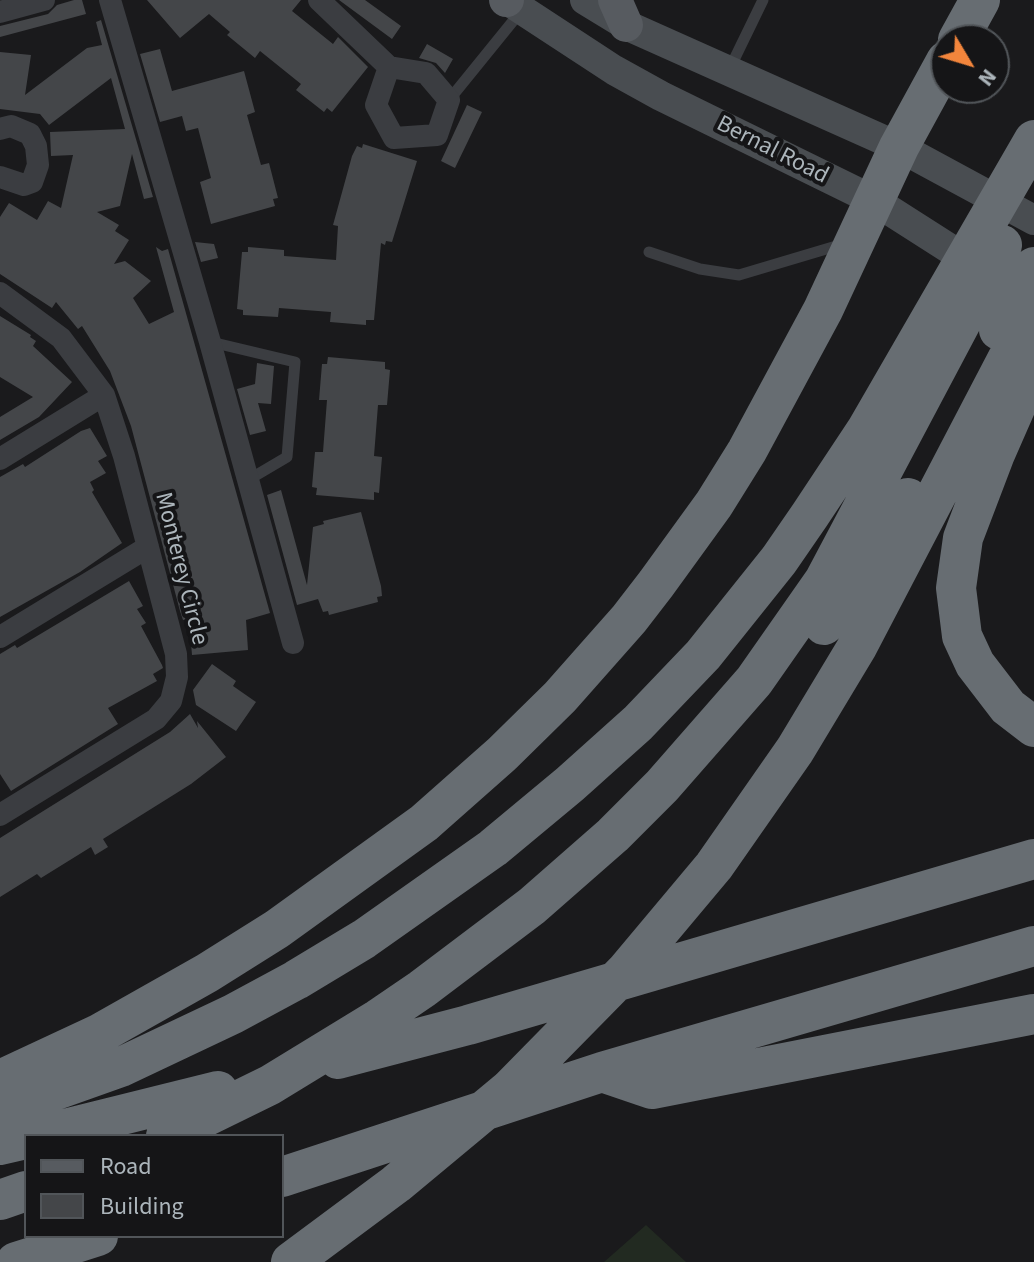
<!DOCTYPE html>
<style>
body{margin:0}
#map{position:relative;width:1034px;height:1262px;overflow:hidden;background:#1a1a1c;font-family:"Source Sans 3",sans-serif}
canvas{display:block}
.legend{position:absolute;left:24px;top:1134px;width:260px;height:104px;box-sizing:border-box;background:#151517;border:2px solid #515559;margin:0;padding:10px 14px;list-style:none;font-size:24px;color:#acb5bb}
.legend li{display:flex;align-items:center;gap:16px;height:40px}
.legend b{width:40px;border:2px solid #515559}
.north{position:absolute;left:930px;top:24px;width:80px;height:80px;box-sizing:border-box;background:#151517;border:2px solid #515559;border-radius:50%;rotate:128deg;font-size:22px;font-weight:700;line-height:32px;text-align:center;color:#acb5bb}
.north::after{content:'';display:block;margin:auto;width:28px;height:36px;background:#f2853c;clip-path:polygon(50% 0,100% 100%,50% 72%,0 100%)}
</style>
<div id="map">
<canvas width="1034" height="1262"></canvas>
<ul class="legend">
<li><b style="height:10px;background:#575b60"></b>Road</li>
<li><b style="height:22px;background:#444649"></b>Building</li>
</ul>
<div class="north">N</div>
</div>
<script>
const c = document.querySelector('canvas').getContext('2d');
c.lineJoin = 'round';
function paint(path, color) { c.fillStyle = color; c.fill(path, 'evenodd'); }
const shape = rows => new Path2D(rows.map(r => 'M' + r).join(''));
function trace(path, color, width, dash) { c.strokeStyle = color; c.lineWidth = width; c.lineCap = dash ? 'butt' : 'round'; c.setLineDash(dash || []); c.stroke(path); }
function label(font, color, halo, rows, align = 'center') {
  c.font = font + ' "Source Sans 3",sans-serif'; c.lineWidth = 8; c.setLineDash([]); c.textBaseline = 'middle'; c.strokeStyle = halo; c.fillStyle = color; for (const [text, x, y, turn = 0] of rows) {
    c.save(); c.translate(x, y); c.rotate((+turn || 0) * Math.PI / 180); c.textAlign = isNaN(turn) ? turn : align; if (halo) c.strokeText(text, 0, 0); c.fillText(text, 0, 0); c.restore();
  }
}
const green = shape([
 [646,1225,686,1262,604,1262]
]);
const building = shape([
 [74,0,82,0,86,14,0,37,0,26,48,14,57,5],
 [147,0,301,0,292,11,333,44,338,37,368,67,332,112,327,108,324,112,296,90,301,84,260,51,255,58,227,35,230,32,209,14,180,38],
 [339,0,365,0,401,26,392,39],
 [101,20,153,197,144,199,132,154,120,206,97,212,119,225,115,231,129,240,114,264,125,261,151,281,133,298,149,324,174,312,156,247,162,251,168,249,270,613,246,620,248,650,192,655,189,619,183,620,180,611,131,426,110,371,82,326,78,329,56,302,52,308,0,274,0,217,9,203,37,220,48,201,61,208,73,155,51,156,50,132,125,129,111,78,49,125,40,114,0,109,0,52,31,55,25,95,87,48,102,45,96,22],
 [427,44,453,59,445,73,436,63,419,58],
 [160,49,172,91,244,71,255,112,247,115,261,165,269,163,278,198,273,199,275,206,211,224,200,182,211,178,198,128,186,131,182,116,160,122,140,54],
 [467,105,482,112,455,168,441,161],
 [363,144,417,161,392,242,386,241,385,245,381,243,374,320,366,320,366,325,330,322,331,312,279,308,278,317,243,315,243,310,237,309,242,252,248,252,248,247,284,250,284,256,336,260,338,226,333,225,352,156,357,146,362,148],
 [195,242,214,244,218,258,201,262],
 [0,316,31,335,30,337,36,341,33,346,72,382,39,417,0,440,0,417,33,397,0,377],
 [328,357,385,362,385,369,390,370,387,405,378,405,374,456,382,457,379,493,374,492,374,500,316,495,317,488,312,487,315,452,323,452,327,400,319,400,322,364,327,364],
 [257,363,274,366,271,404,258,403,266,431,250,435,237,389,255,384],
 [90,428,107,456,98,461,106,473,90,482,94,490,92,492,122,543,80,572,0,617,0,477,23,464,25,467,81,431],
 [281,490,307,585,313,527,324,524,323,521,361,512,381,586,382,596,377,597,378,602,329,615,328,611,323,612,318,599,297,605,267,495],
 [129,581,143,606,137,609,146,623,141,626,162,665,163,668,153,674,157,681,108,708,118,724,11,791,0,774,0,654,15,645,17,648],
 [212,664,236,681,233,686,256,702,236,731,196,705,193,690],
 [190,714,198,728,197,721,226,757,191,784,103,839,108,847,95,855,91,847,41,878,37,874,0,897,0,838,170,732]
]);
const lane = shape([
 [730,68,763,0],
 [449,100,522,10],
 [649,252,700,269,739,275,843,244],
 [211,342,295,362,287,457,248,480]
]);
const street = shape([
 [110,0,210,342,293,643],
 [319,0,389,67],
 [0,12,44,0],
 [389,67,426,73,449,100,437,135,394,138,376,105,389,67],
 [0,129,11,126,30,134,36,146,38,165,32,182,24,185,0,177],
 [0,293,61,338,104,395,124,456,176,654,177,677,171,701,156,719,0,815],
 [0,459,104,395],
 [0,637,148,547]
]);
const secondary = shape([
 [507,0,614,70,661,96,875,201,983,270],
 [585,0,626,25,899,147,1034,220]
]);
const primary = shape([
 [506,0,507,0],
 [615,0,626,25]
]);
const highway = shape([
 [958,40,980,0],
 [999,330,1034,267],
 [1034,365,995,454,963,538,956,588,962,636,975,664,1008,707,1034,727],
 [824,625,881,543,908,498],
 [338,1059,468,1025,1034,859],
 [602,1072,652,1089,1034,1014],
 [0,1080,99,1034,207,973,277,929,424,823,502,754,560,697,629,619,656,584,714,504,747,451,823,310,899,147,946,61],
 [0,1110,121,1067,233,1014,296,980,364,939,493,848,570,784,638,723,703,655,779,560,810,515,867,429,1034,140],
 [37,1136,218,1091],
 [166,1136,270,1085,378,1019,422,989,532,906,613,835,662,786,754,681,824,581,1002,245],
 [0,1145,26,1139],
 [282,1177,602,1072,1034,946],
 [0,1200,26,1191],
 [16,1262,98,1236],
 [291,1262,396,1184,509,1090,626,971,714,866,795,750,857,647,1034,308]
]);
const streetNames = [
 ["Bernal Road",772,151,27],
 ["Monterey Circle",180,569,76]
];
paint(green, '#222a21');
paint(building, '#444649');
trace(lane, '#3b3d41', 11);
trace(street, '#3b3d41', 22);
trace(secondary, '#494d51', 30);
trace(primary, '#575b60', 34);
trace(highway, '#676d72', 40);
label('24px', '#acb5bb', '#151517', streetNames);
</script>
